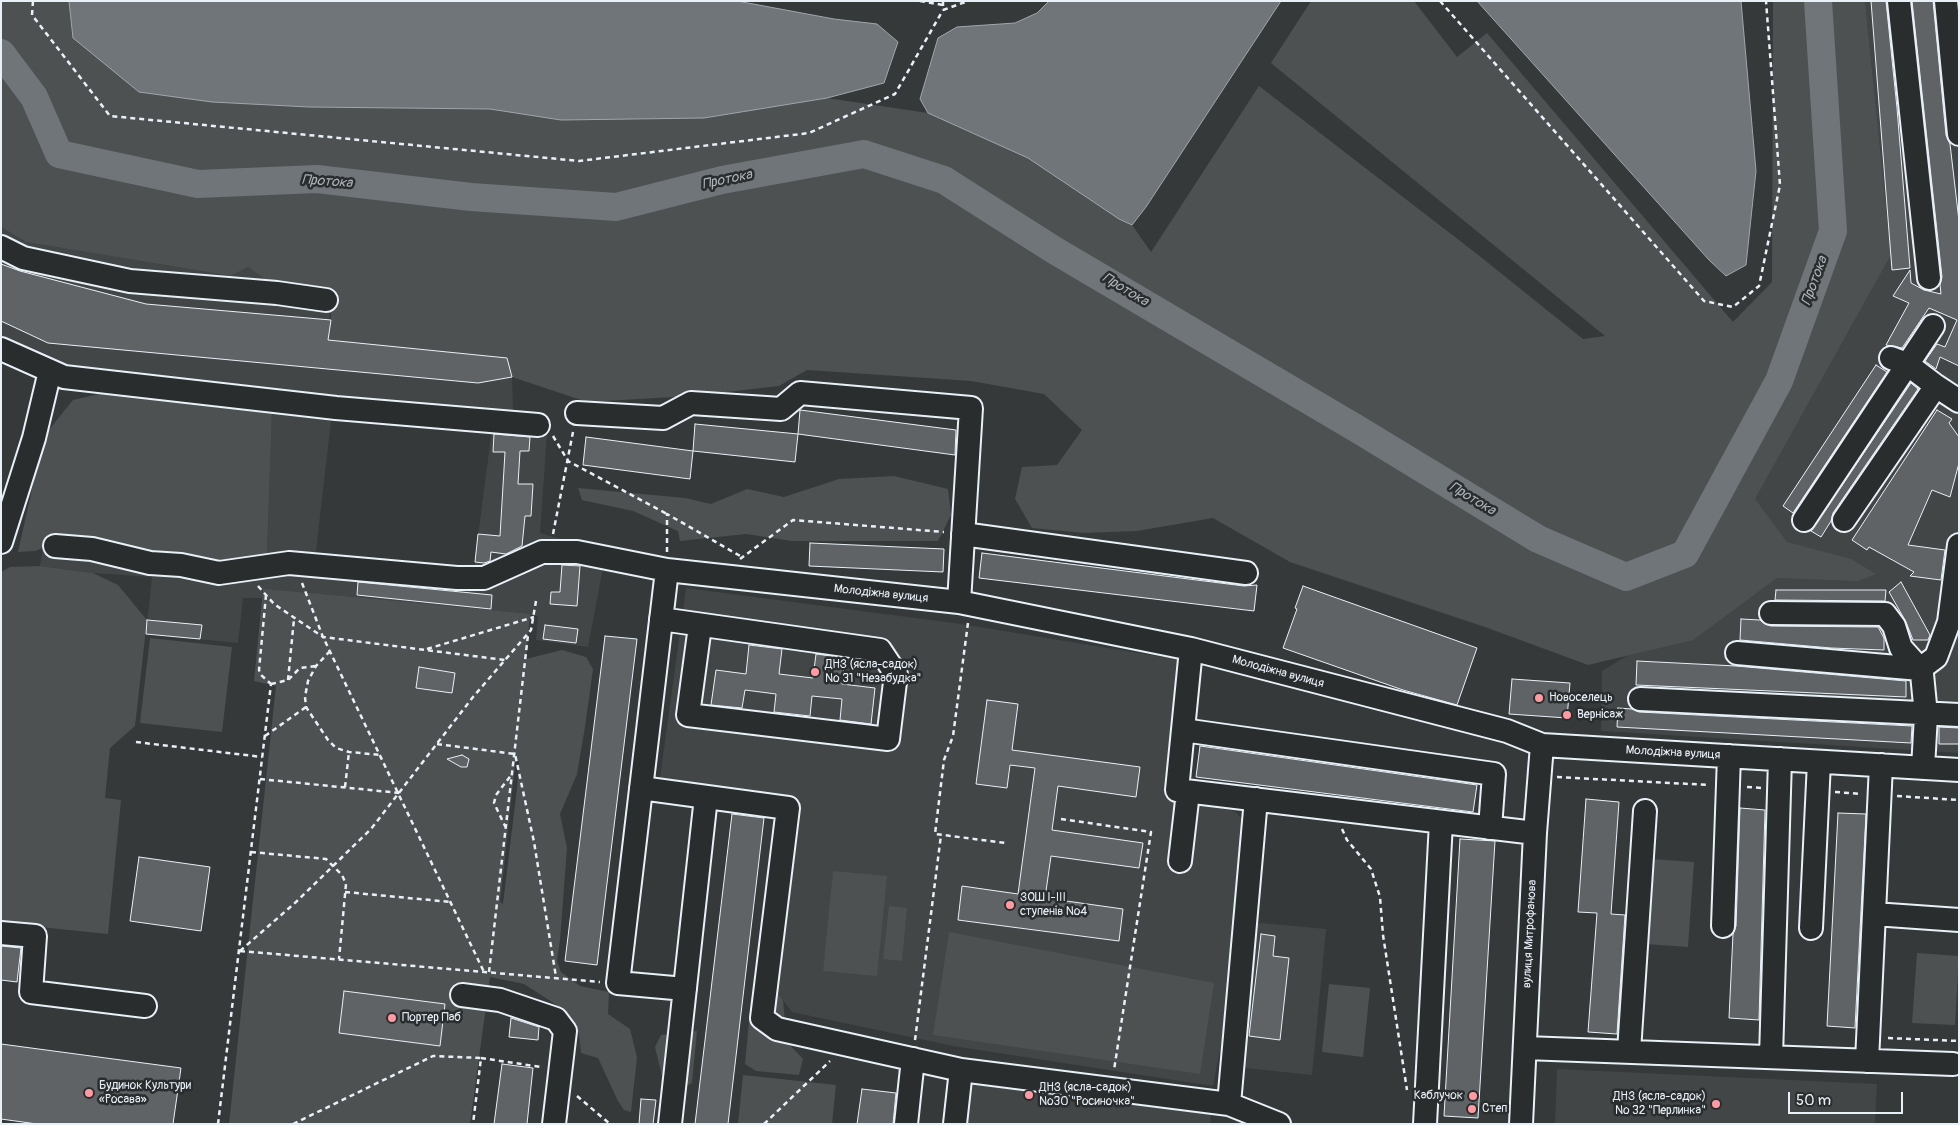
<!DOCTYPE html>
<meta charset="utf-8">
<style>
body{margin:0}
#map{position:relative;width:1960px;height:1125px;overflow:hidden;background:#35393a;font-family:Pangolin,sans-serif}
canvas{display:block}
.frame{position:absolute;inset:0;border:2px solid #e8f1f8;pointer-events:none}
.scale{position:absolute;left:1788px;top:1092px;width:115px;height:22px;box-sizing:border-box;border:2px solid #e8f1f8;border-top:0;padding-left:6px;font-size:15px;line-height:18px;white-space:nowrap;color:#e8f1f8;-webkit-text-stroke:4px #2a2d2e;paint-order:stroke}
</style>
<div id="map">
<canvas width="1960" height="1125"></canvas>
<div class="frame"></div>
<div class="scale">50 m</div>
</div>
<script>
const c = document.querySelector('canvas').getContext('2d');
c.lineJoin = 'round';
function paint(path, color) { c.fillStyle = color; c.fill(path, 'evenodd'); }
const shape = rows => new Path2D(rows.map(r => 'M' + r).join(''));
function trace(path, color, width, dash) { c.strokeStyle = color; c.lineWidth = width; c.lineCap = dash ? 'butt' : 'round'; c.setLineDash(dash || []); c.stroke(path); }
function label(font, color, halo, rows, align = 'center') {
  c.font = font + ' Pangolin,sans-serif'; c.lineWidth = 5; c.setLineDash([]); c.textBaseline = 'middle'; c.strokeStyle = halo; c.fillStyle = color; for (const [text, x, y, turn = 0] of rows) {
    c.save(); c.translate(x, y); c.rotate((+turn || 0) * Math.PI / 180); c.textAlign = isNaN(turn) ? turn : align; if (halo) c.strokeText(text, 0, 0); c.fillText(text, 0, 0); c.restore();
  }
}
const built = shape([
 [1865,1,1959,1,1959,753,1601,731,1602,671,1771,568,1738,529,1891,255],
 [1,227,26,242,231,276,248,267,269,282,331,293,328,340,507,358,512,377,513,411,372,403,103,373,49,362,1,343],
 [272,413,331,421,315,559,474,567,492,429,547,433,540,533,606,552,588,647,536,640,538,616,356,597,263,590,262,598,243,598,238,643,146,634,152,577,93,573,40,566,43,547,69,537,267,554],
 [686,588,961,624,1181,660,1168,796,1234,811,1250,826,1229,1003,1213,1086,953,1046,792,1012,770,983,793,797,660,778],
 [1250,922,1326,929,1312,1075,1236,1067],
 [1557,1069,1877,1084,1875,1124,1555,1124],
 [969,1081,1212,1109,1210,1124,964,1124]
]);
const green = shape([
 [1,1,69,1,74,38,309,107,490,109,562,120,704,118,827,98,928,113,1028,158,1119,219,1132,225,1151,252,1259,86,1477,254,1583,339,1605,336,1271,63,1311,1,1414,1,1457,57,1487,33,1733,322,1772,282,1773,1,1865,1,1891,255,1755,499,1787,542,1851,559,1876,574,1858,581,1777,578,1693,640,1588,665,1485,627,1290,562,1213,518,1137,531,1084,533,1032,528,1015,499,1022,467,1057,465,1082,430,1044,394,971,381,807,370,779,386,691,396,587,402,512,377,328,340,331,320,331,293,269,282,248,267,231,276,26,242,1,227],
 [107,392,272,413,267,554,212,561,69,537,35,551,18,552,44,436,73,400],
 [894,476,948,489,951,515,938,541,792,541,746,534,680,541,678,531,633,511,582,500,578,488,685,498,711,504,747,489,784,497,839,479],
 [40,566,93,573,118,585,147,620,135,726,110,748,105,798,121,800,108,934,1,923,1,572,10,567],
 [263,589,356,597,530,614,526,659,562,650,586,657,593,669,585,727,577,774,560,814,567,848,560,940,557,961,561,972,580,986,609,992,608,1014,630,1029,637,1057,631,1112,624,1110,618,1101,598,1058,581,1053,579,1034,558,1006,524,984,490,977,470,1124,229,1124,276,686,254,681],
 [516,756,519,762,517,788,503,904,500,902],
 [150,638,232,647,222,732,140,723],
 [1651,859,1694,862,1688,947,1645,944],
 [833,871,887,876,877,976,823,971],
 [889,906,907,908,902,961,883,959],
 [949,932,1214,983,1200,1074,933,1035],
 [1917,953,1959,956,1955,1025,1912,1023],
 [758,983,770,983,783,1000,787,1042,803,1059,799,1075,756,1071,745,1064,751,999],
 [1329,984,1370,988,1363,1057,1322,1052],
 [697,1031,692,1083,680,1089,663,1080,655,1047,661,1035],
 [743,1075,836,1085,832,1124,738,1124]
]);
const water = shape([
 [69,1,737,1,834,19,877,24,898,42,884,83,827,98,704,118,561,120,490,109,309,107,212,102,139,92,73,38,69,1],
 [1049,1,1281,1,1146,207,1132,225,1119,219,1028,158,928,113,920,99,938,38,957,27,1015,23,1037,13,1049,1],
 [1477,1,1741,1,1756,171,1746,265,1726,276,1709,260,1477,1]
]);
const river = shape([
 [1,53,34,97,59,154,198,184,317,179,471,197,616,207,722,180,864,154,944,180,1054,250,1359,430,1538,539,1626,577,1685,554,1779,381,1833,231,1818,1]
]);
const building = shape([
 [1871,1,1886,1,1897,108,1910,268,1892,270,1871,1],
 [1912,1,1933,1,1946,135,1950,144,1959,221,1959,366,1940,357,1936,369,1925,361,1937,344,1945,347,1957,320,1929,308,1902,348,1886,345,1909,303,1893,296,1910,270,1911,283,1924,290,1941,294,1940,285,1942,277,1912,1],
 [1,264,20,271,146,304,331,320,328,340,507,358,512,377,478,383,48,343,1,321,1,264],
 [1876,365,1887,372,1793,513,1783,506,1876,365],
 [1911,383,1918,389,1833,513,1831,521,1821,537,1811,531,1911,383],
 [800,410,956,430,955,455,798,434,800,410],
 [1937,410,1952,419,1949,423,1959,437,1959,463,1950,497,1932,490,1908,545,1945,550,1941,580,1910,576,1914,572,1869,547,1867,550,1852,540,1937,410],
 [695,424,798,434,795,462,693,451,695,424],
 [494,434,530,437,529,451,520,451,518,484,533,484,531,516,525,516,522,546,506,554,491,552,490,561,484,563,475,562,478,534,500,536,505,452,493,452,494,434],
 [586,437,693,451,690,479,583,465,586,437],
 [810,543,944,549,943,572,809,566,810,543],
 [982,553,1244,586,1257,585,1254,611,979,578,982,553],
 [562,565,580,566,577,606,550,604,551,592,560,592,562,565],
 [358,582,492,595,491,609,357,595,358,582],
 [1901,582,1930,635,1928,640,1913,640,1906,622,1889,592,1901,582],
 [1303,586,1477,648,1457,705,1403,690,1283,648,1297,609,1295,608,1303,586],
 [1776,590,1886,590,1885,601,1775,600,1776,590],
 [1741,619,1760,620,1765,624,1771,626,1878,627,1884,638,1884,650,1831,648,1740,640,1741,619],
 [147,620,202,625,200,639,146,634,147,620],
 [545,625,578,629,576,643,543,639,545,625],
 [605,636,637,639,597,965,565,961,605,636],
 [749,645,782,649,779,674,813,678,816,654,845,658,842,684,875,688,871,724,840,720,842,699,812,696,810,716,774,712,776,694,745,690,742,708,711,705,716,670,746,674,749,645],
 [1637,661,1736,666,1906,681,1906,697,1636,685,1637,661],
 [419,667,455,673,452,693,416,688,419,667],
 [1512,679,1570,683,1567,718,1509,714,1512,679],
 [987,700,1018,704,1012,750,1140,767,1136,797,1058,786,1052,830,1143,843,1139,868,1051,856,1045,898,1123,909,1119,941,958,920,962,886,1018,894,1035,768,1010,765,1007,788,976,784,987,700],
 [1618,708,1632,709,1639,712,1912,726,1911,743,1617,727,1618,708],
 [1939,727,1959,728,1959,744,1939,744,1939,727],
 [1200,746,1477,785,1473,812,1196,777,1200,746],
 [462,755,469,759,467,767,461,767,447,759,462,755],
 [1586,799,1619,802,1611,914,1625,915,1617,1034,1588,1032,1597,913,1578,912,1586,799],
 [1740,808,1765,810,1759,1020,1729,1018,1733,934,1736,926,1740,808],
 [1838,813,1866,814,1855,1028,1827,1026,1838,813],
 [732,814,764,818,728,1124,695,1124,732,814],
 [1460,839,1495,841,1478,1118,1444,1116,1460,839],
 [139,857,210,867,201,931,130,921,139,857],
 [1261,934,1275,936,1273,956,1289,958,1280,1040,1249,1036,1261,934],
 [1,946,21,948,17,982,1,980,1,946],
 [344,991,445,1004,440,1046,339,1033,344,991],
 [511,1018,539,1027,538,1040,509,1037,511,1018],
 [1,1044,181,1068,173,1124,37,1124,1,1119,1,1044],
 [502,1064,533,1068,527,1124,494,1124,502,1064],
 [862,1089,896,1093,893,1124,857,1124,862,1089],
 [641,1099,656,1100,653,1124,639,1124,641,1099]
]);
const path = shape([
 [33,1,32,15,110,116,579,161,809,133,895,94,943,10],
 [920,1,943,5],
 [943,1,943,10,968,1],
 [1440,1,1704,301,1733,307,1759,286,1780,185,1766,1],
 [553,436,568,461,667,514],
 [553,534,573,432],
 [667,552,667,514,742,557],
 [740,559,793,520,944,532],
 [302,583,323,637,484,972],
 [258,586,274,604,323,637,505,660],
 [266,595,259,670,261,675,271,684],
 [968,623,953,736,944,760,935,834,1006,843],
 [427,649,534,617],
 [330,651,316,666,308,681,305,697,306,707,328,740,336,748,349,752,381,755],
 [288,680,294,619],
 [271,684,288,680,300,668,316,666],
 [265,736,306,707],
 [136,742,262,757],
 [437,744,515,754,534,842,556,977],
 [1557,777,1709,785],
 [260,779,400,793],
 [345,787,349,752],
 [1747,787,1762,788],
 [1835,792,1862,794],
 [1897,796,1959,800],
 [1061,819,1151,832,1114,1070],
 [506,828,494,803,496,795,512,774],
 [1342,829,1347,840,1371,869,1380,897,1383,935,1407,1090],
 [251,852,326,859,342,875,346,884,339,959],
 [345,892,451,902],
 [240,951,296,902,371,829,473,697,531,630,536,601],
 [240,951,600,982],
 [489,972,528,635],
 [1888,1038,1959,1041],
 [915,1040,941,835],
 [481,1058,541,1067],
 [577,1096,610,1124],
 [218,1124,271,684],
 [293,1124,433,1056,481,1058,473,1124],
 [764,1124,830,1061]
]);
const minor = shape([
 [1899,1,1929,278],
 [1946,1,1959,134],
 [1,247,23,258,130,281,277,293,326,300],
 [1,349,64,377,336,408,538,425],
 [1891,358,1907,364,1936,386,1959,401],
 [577,413,663,418,691,403,781,409,800,393,971,408,959,602],
 [1804,520,1933,326],
 [1844,520,1936,386],
 [963,534,1246,573],
 [1,542,34,438,50,371],
 [55,546,92,549,150,563,181,565,219,573,289,563,457,578,484,578,542,552,577,552,667,570,959,602,1191,649,1507,731,1542,745,1959,770],
 [667,570,618,983,685,989],
 [1771,613,1885,614,1894,626,1901,648,1920,669],
 [661,619,880,650,896,674,888,739,688,715,700,626],
 [1191,649,1177,790,1535,833],
 [1737,653,1920,669],
 [1640,699,1959,715],
 [1183,730,1494,774,1490,828],
 [1923,768,1926,715,1922,674,1920,669,1936,657,1949,622,1959,545],
 [641,788,788,808,762,1018,777,1029,961,1070,1229,1104,1279,1124],
 [1180,861,1188,792],
 [1874,914,1959,920],
 [1723,926,1729,756],
 [1811,928,1819,762],
 [1,933,35,936,31,992,145,1006],
 [462,995,500,1000,556,1019,565,1031,554,1124],
 [1525,1048,1953,1064],
 [1629,1051,1645,811],
 [1771,1057,1780,759],
 [1867,1061,1881,765],
 [1229,1104,1256,799],
 [670,1124,706,797],
 [906,1124,913,1059],
 [955,1124,961,1070],
 [1425,1124,1441,822],
 [1521,1124,1535,833,1542,745]
]);
const markers = [
 [815,672,5,"#ff9aa2"],
 [1539,698,5,"#ff9aa2"],
 [1567,715,5,"#ff9aa2"],
 [1010,905,5,"#ff9aa2"],
 [392,1018,5,"#ff9aa2"],
 [89,1093,5,"#ff9aa2"],
 [1029,1095,5,"#ff9aa2"],
 [1473,1096,5,"#ff9aa2"],
 [1716,1104,5,"#ff9aa2"],
 [1472,1109,5,"#ff9aa2"]
];
const streetNames = [
 ["Молодіжна вулиця",881,594,6],
 ["Молодіжна вулиця",1278,672,15],
 ["Молодіжна вулиця",1673,753,3],
 ["вулиця Митрофанова",1530,934,-87]
];
const poiNames = [
 ["ДНЗ (ясла-садок)",825,665],
 ["№ 31 \"Незабудка\"",825,679],
 ["Новоселець",1549,698],
 ["Вернісаж",1577,715],
 ["ЗОШ І-ІІІ",1020,898],
 ["ступенів №4",1020,912],
 ["Портер Паб",402,1018],
 ["Будинок Культури",99,1086],
 ["«Росава»",99,1100],
 ["ДНЗ (ясла-садок)",1039,1088],
 ["№30 \"Росиночка\"",1039,1102],
 ["Каблучок",1463,1096,"right"],
 ["ДНЗ (ясла-садок)",1706,1097,"right"],
 ["№ 32 \"Перлинка\"",1706,1111,"right"],
 ["Степ",1482,1109]
];
const waterNames = [
 ["Протока",727,180,-12],
 ["Протока",327,182,4],
 ["Протока",1815,281,-70],
 ["Протока",1125,290,31],
 ["Протока",1472,499,31]
];
paint(built, '#424647');
paint(green, '#4d5152');
paint(water, '#707579');
trace(water, '#a0a7ac', 1);
trace(river, '#707579', 28);
paint(building, '#5f6365');
trace(building, '#e8f1f8', 1);
trace(minor, '#e8f1f8', 26);
trace(path, '#e8f1f8', 2.5, [5, 4]);
trace(minor, '#2a2d2e', 22);
for (const [x, y, r, color] of markers) { const dot = new Path2D(); dot.arc(x, y, r, 0, 2 * Math.PI); c.fillStyle = color; c.fill(dot); trace(dot, '#2a2d2e', 2); }
label('12px', '#e8f1f8', '#2a2d2e', streetNames);
label('12px', '#e8f1f8', '#2a2d2e', poiNames, 'left');
label('italic 14px', '#acb3b8', '#2a2d2e', waterNames);
</script>
